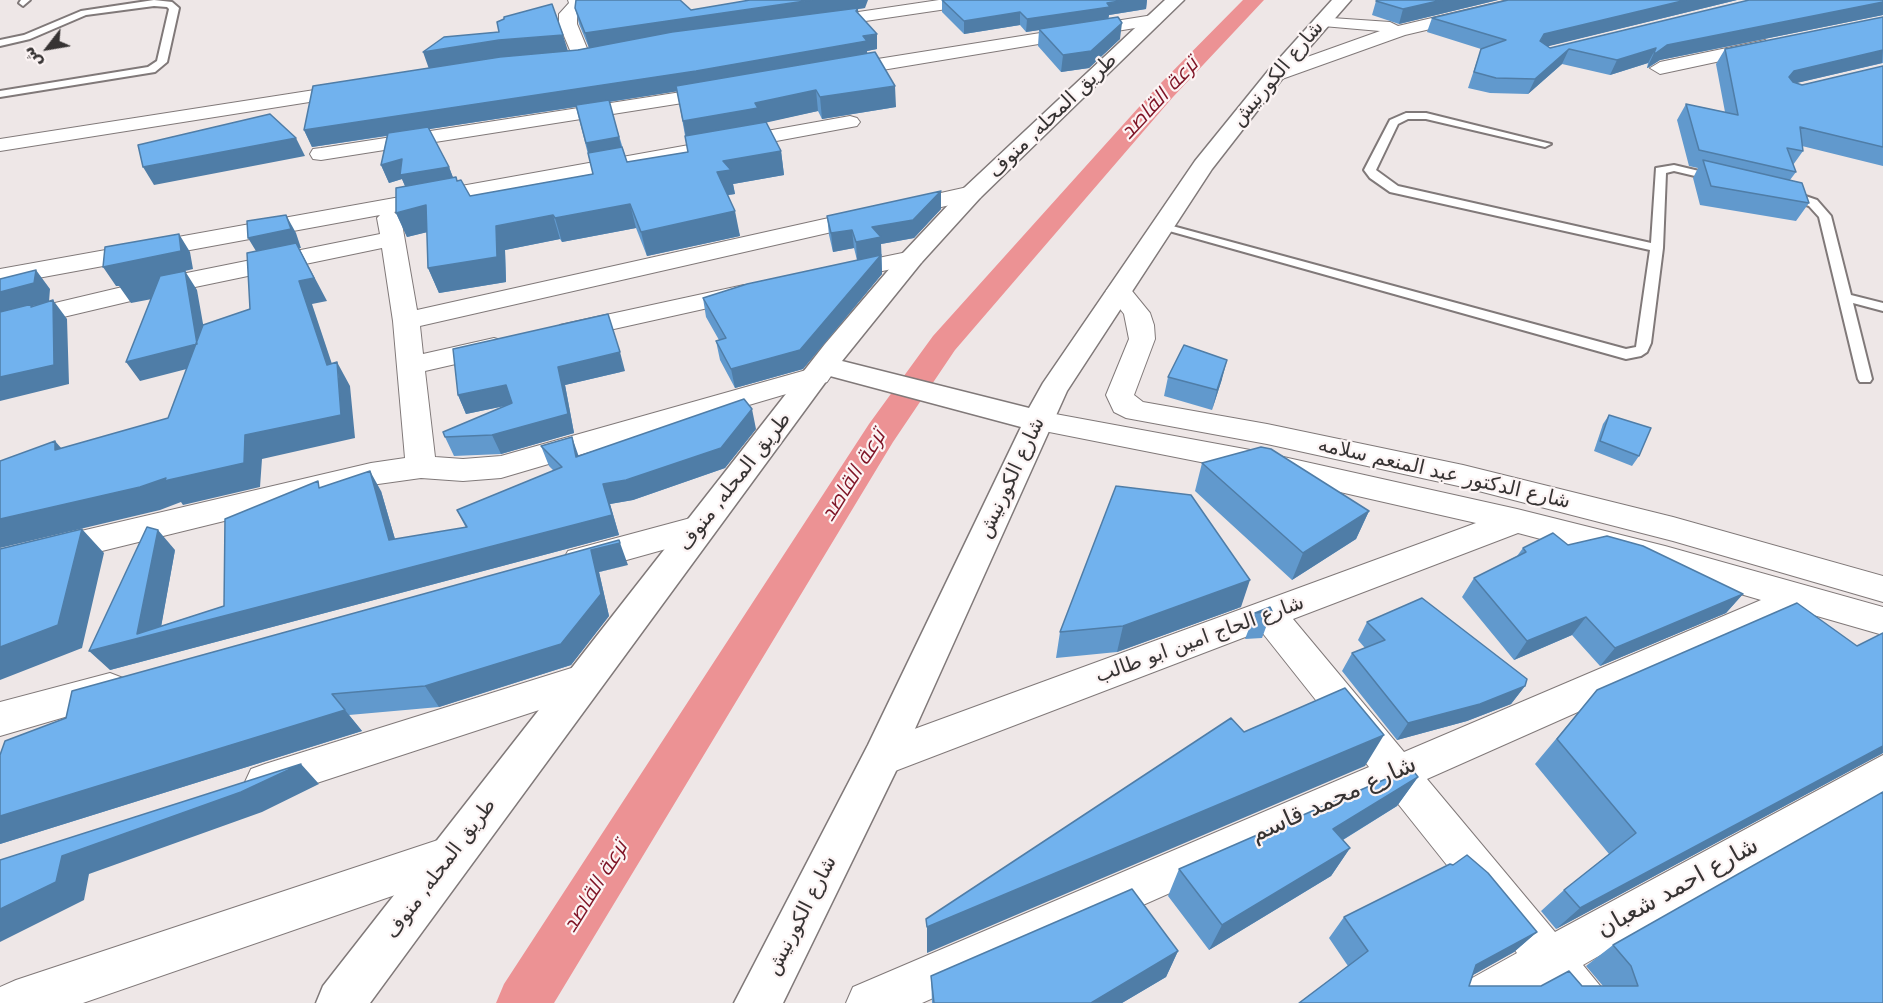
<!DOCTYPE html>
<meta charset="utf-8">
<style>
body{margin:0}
#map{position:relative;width:1883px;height:1003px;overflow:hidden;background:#eee7e7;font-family:"DejaVu Sans",Cairo,sans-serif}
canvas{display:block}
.north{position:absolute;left:18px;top:18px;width:60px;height:60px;-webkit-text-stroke:4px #fcf4f4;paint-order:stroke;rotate:239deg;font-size:16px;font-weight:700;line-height:24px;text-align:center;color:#363333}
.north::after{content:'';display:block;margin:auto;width:21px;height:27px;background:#363333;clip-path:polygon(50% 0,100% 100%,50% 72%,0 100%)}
</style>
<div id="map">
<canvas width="1883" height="1003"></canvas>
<div class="north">ش</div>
</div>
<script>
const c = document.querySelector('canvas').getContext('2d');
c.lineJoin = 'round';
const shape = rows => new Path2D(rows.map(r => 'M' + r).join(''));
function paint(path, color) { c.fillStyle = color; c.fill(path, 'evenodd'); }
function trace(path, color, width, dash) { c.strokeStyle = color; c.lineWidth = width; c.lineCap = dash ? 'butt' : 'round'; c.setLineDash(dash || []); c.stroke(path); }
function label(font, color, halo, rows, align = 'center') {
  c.font = font + ' "DejaVu Sans",Cairo,sans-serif'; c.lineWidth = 4.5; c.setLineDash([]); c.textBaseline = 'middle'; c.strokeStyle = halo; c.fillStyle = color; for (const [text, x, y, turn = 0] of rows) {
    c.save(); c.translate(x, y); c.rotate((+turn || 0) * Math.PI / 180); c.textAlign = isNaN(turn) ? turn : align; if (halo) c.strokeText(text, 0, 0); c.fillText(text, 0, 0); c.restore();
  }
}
const canal = shape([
 [1243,0,1264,0,1173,97,955,350,893,442,554,1003,496,1003,504,984,869,424,933,336,1157,87,1243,0]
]);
const service = shape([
 [21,0,30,0,23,6,19,3,21,0],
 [154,0,172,2,179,8,167,62,155,72,0,97,0,91,148,67,157,61,169,9,167,7,154,6,86,15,30,39,0,46,0,40,24,35,81,11,154,0],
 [1406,113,1426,113,1551,144,1545,147,1426,119,1408,119,1398,124,1376,170,1398,186,1651,243,1656,168,1674,165,1720,176,1720,180,1716,181,1674,171,1666,173,1663,248,1651,343,1647,352,1641,356,1626,359,1155,227,1157,224,1165,224,1626,349,1636,347,1650,250,1390,192,1370,178,1364,170,1390,120,1406,113],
 [1788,190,1817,200,1831,216,1851,295,1883,303,1883,311,1853,303,1872,379,1870,382,1860,382,1858,379,1819,217,1809,206,1784,197,1782,194,1788,190]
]);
const minor = shape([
 [568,0,586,0,587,4,577,15,577,24,591,58,589,62,575,62,559,24,559,14,569,3,568,0],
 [939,0,983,0,974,5,818,28,809,23,818,18,939,0],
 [1508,0,1539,0,1536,4,1405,35,1282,79,1268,79,1265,75,1268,71,1380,31,1323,26,1314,21,1317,17,1390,22,1398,26,1508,0],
 [1153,15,1159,16,1162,20,1159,24,840,77,830,71,840,65,1153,15],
 [1765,40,1774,46,1772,50,1660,74,1650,68,1660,62,1765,40],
 [353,84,363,90,360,94,0,151,0,139,353,84],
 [720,86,727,88,730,92,727,96,321,160,313,159,310,154,313,149,321,148,720,86],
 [850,116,857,118,860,122,857,126,394,212,401,218,417,310,972,186,980,188,983,193,980,198,972,200,420,326,423,354,494,338,504,341,508,347,504,353,425,371,435,457,463,459,501,456,817,367,827,370,831,376,827,382,501,478,463,481,421,478,371,485,0,576,0,550,371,463,405,458,393,321,382,248,152,296,0,332,0,316,152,280,380,234,377,218,380,215,0,285,0,269,850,116],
 [912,251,921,253,924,258,921,263,839,280,830,278,827,273,830,268,912,251],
 [1119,283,1128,286,1150,313,1154,325,1155,339,1134,395,1143,402,1267,424,1463,465,1673,517,1883,576,1883,602,1673,541,1463,487,1267,444,1126,418,1114,412,1106,395,1129,339,1124,314,1106,291,1110,286,1119,283],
 [744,285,753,288,757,293,753,298,569,339,560,337,556,331,560,325,569,323,744,285],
 [1039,411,1261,452,1517,509,1665,546,1883,607,1883,635,1803,612,1427,779,1555,932,1883,755,1883,794,1583,965,1601,987,1608,1003,1556,1003,1544,988,1517,1003,1449,1003,1456,987,1517,953,1391,795,922,1003,846,1003,853,987,1369,767,1261,631,882,776,868,770,863,758,868,746,1476,523,1261,474,1029,428,1024,421,1029,414,1039,411],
 [1518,533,1665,572,1761,600,1404,752,1293,619,1518,533],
 [698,516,709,519,714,528,709,537,580,573,568,569,563,560,568,551,698,516],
 [581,665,594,670,599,681,594,692,265,800,251,795,245,782,251,769,265,764,581,665],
 [110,673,123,678,128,689,123,700,0,736,0,702,110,673],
 [450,836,465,842,471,856,465,870,450,876,83,1003,0,1003,0,987,16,980,450,836]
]);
const secondary = shape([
 [1165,0,1184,0,980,198,921,263,842,361,1029,408,1043,383,1195,161,1268,71,1332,0,1351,0,1282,79,1212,169,1067,391,896,771,783,1003,734,1003,868,745,1021,427,830,376,370,1003,316,1003,323,986,825,344,903,253,964,188,1165,0]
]);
const wall = shape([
 [942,0,1147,0,1146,9,1109,15,1108,19,1120,39,1089,68,1061,72,1038,46,1039,30,1026,32,1020,25,964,34,942,12],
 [1498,0,1399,24,1372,15,1376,1],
 [1507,0,1737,0,1548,46,1550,48,1883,0,1883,15,1660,60,1648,68,1647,68,1648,63,1610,75,1562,64,1528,94,1490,93,1468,88,1481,49,1427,32,1432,18],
 [575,8,691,10,865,8,858,9,858,14,877,49,867,51,867,53,896,107,822,119,818,111,766,122,781,151,784,175,733,184,735,194,728,195,740,236,647,256,636,228,562,242,560,239,505,250,506,282,439,293,428,268,427,232,407,237,396,213,405,186,402,179,389,183,381,165,387,136,312,147,304,130,568,51,589,48,579,24],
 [677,91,688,152,627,162,609,102],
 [576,107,593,174,470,196,457,181,453,178,449,167,429,129],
 [1883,17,1883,63,1796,83,1802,85,1883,66,1883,166,1802,146,1803,151,1793,165,1796,172,1790,180,1809,203,1796,221,1700,205,1693,178,1698,168,1689,166,1677,120,1686,104,1725,112,1716,64,1725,49],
 [941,209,914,238,881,244,882,274,803,369,735,388,720,360,716,341,719,340,706,317,703,298,857,260,854,248,833,252,829,235,827,216],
 [625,371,565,385,574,433,501,454,454,456,445,437,509,405,466,414,458,395],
 [1168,377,1222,379,1212,410,1164,396],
 [1609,415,1639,456,1632,466,1594,451,1603,424],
 [756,429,725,468,633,500,610,504,619,535,110,670,175,550,161,626,224,606,322,488,381,491,395,539,466,528,457,510,554,471,549,466,541,446,579,456],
 [1202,463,1369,511,1356,539,1292,580,1195,491],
 [1568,545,1743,594,1726,613,1600,666,1572,635,1514,660,1462,597,1474,578,1517,556,1523,548],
 [628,565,599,572,609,616,571,665,439,707,349,715,362,731,0,844,0,755,66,718,72,691],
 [1241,607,1117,652,1056,658,1060,632],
 [1272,611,1262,638,1245,639,1255,613],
 [1367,622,1525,686,1511,704,1467,721,1397,740,1342,671,1352,653,1365,648,1358,640],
 [1597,690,1883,753,1556,929,1541,911,1564,890,1609,854,1535,764],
 [1418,777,1397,806,1343,840,1350,848,1331,876,1209,950,1168,896,1179,869],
 [1344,917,1537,932,1514,952,1473,975,1469,986,1603,986,1586,966,1613,945,1883,1003,1299,1003,1348,966,1329,938],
 [1178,951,1166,977,1122,1003,932,1003,931,976]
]);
const shadedWall = shape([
 [812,0,868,0,865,8,858,9,859,23,589,48,585,33],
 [1126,0,1147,0,1146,9,1109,15,1108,20,1026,32,1027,19],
 [1442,0,1498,0,1399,24,1403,9],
 [1686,0,1737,0,1537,49,1544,34],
 [1883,2,1883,15,1660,60,1647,68,1654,53,1667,45],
 [1020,12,1020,25,964,34,964,21],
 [1122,23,1120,39,1089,68,1061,72,1063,55],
 [877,34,877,49,867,51,868,58,699,88,312,147,304,130],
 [563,35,568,51,429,69,423,52,499,40],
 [1656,48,1648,63,1610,75,1617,60],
 [1569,49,1562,64,1528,94,1535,79],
 [1883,50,1882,63,1784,86,1789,77,1794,71],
 [895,86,896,107,822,119,820,97],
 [816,90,818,111,760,124,687,143,683,121,755,103],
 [619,137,623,154,590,160,586,143],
 [296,138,305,156,154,185,143,167],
 [781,151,784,175,733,184,735,194,721,196,717,172,723,161],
 [402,159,449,167,456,185,408,193,402,179,389,183,381,165],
 [941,191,941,209,914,238,881,244,882,274,803,369,735,388,731,369,857,260,856,242,872,227],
 [630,204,636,228,562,242,555,218],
 [426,205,436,230,407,237,396,213],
 [735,211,740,236,647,256,641,232],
 [286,215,296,233,301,248,299,248,327,301,312,304,339,385,337,362,350,386,355,438,262,459,260,487,183,505,181,502,160,510,0,548,0,519,245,435,327,365,299,281,259,256,248,238],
 [553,215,560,239,505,250,506,282,439,293,428,268,496,226],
 [852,230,854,248,833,252,831,233],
 [179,234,190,252,193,269,185,271,197,290,210,363,140,381,126,362,173,295,131,303,119,286,116,286,103,267],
 [36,270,50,289,49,302,0,314,0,292],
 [53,300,67,319,69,384,0,401,0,377],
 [620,352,625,371,565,385,574,433,501,454,492,435,558,367],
 [1227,360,1222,379,1212,410,1217,390],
 [506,385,514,404,466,414,458,395],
 [752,409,756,429,725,468,633,500,610,504,619,535,110,670,89,651,137,634,158,530,175,550,160,633,603,484],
 [572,437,579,457,576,457],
 [55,441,76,465,55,450],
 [370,471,381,491,401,560,389,540],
 [1369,511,1356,539,1292,580,1303,553],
 [82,529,104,553,82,648,0,680,0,647],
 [619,540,628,565,599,572,609,616,571,665,439,707,425,686,591,550],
 [1250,580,1241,607,1117,652,1123,626],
 [1743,594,1726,613,1600,666,1615,648],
 [1586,617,1572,635,1514,660,1527,641],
 [1525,686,1511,704,1467,721,1397,740,1408,723],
 [332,694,362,731,0,844,0,816],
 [1384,735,1365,766,927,953,927,927],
 [1883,746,1883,753,1556,929,1580,908],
 [301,764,319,784,262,812,89,874,84,900,0,942,0,909,62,856],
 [1418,777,1397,806,1315,857,1333,829],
 [1350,848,1331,876,1209,950,1222,925],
 [1537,932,1514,952,1455,985,1476,965],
 [1178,951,1166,977,1122,1003,1091,1003]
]);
const building = shape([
 [576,0,680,0,691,10,750,0,812,0,585,33,575,8,576,0],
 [942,0,1126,0,1107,3,1110,7,1027,19,1020,12,964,21,942,0],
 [1378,0,1442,0,1403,9,1376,1,1378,0],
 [1508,0,1686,0,1544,34,1540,41,1550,48,1749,0,1883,0,1883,2,1667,45,1656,53,1654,53,1656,48,1617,60,1569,49,1535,79,1496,78,1474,72,1481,49,1506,40,1432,18,1508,0],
 [552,4,563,35,499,40,423,52,444,37,499,32,497,22,504,19,504,17,552,4],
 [858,8,856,11,877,34,863,36,867,41,696,71,304,130,313,86,500,57,578,50,672,32,858,8],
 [1118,17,1122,23,1091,51,1063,55,1039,29,1118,17],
 [1883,17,1883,50,1794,71,1789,77,1793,82,1802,85,1883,66,1883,147,1800,127,1803,151,1787,148,1796,172,1699,150,1686,104,1738,115,1725,49,1883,17],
 [875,52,895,86,820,97,816,90,755,103,758,108,683,121,676,86,875,52],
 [609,100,619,137,586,143,576,105,609,100],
 [270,114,296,138,143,167,138,145,270,114],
 [766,122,781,151,723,161,731,170,717,172,735,211,641,232,630,204,555,218,553,215,496,226,497,257,428,268,426,205,396,213,396,188,456,177,457,181,461,180,470,196,593,174,588,153,622,147,627,162,688,152,685,136,766,122],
 [428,127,449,167,400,175,402,159,381,165,388,133,428,127],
 [1703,160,1802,183,1809,203,1711,186,1703,160],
 [941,191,913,220,872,227,881,237,856,242,852,230,831,233,827,216,941,191],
 [286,215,291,229,248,238,247,221,286,215],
 [179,234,181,251,103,267,105,247,179,234],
 [296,243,314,278,299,281,327,365,337,362,341,415,245,435,244,463,164,481,166,478,140,487,0,519,0,461,55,441,55,450,168,418,203,325,250,309,247,253,296,243],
 [881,255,800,350,731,369,716,341,726,338,703,298,747,284,881,255],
 [36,270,34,283,0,292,0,279,36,270],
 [185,271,197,344,126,362,160,276,185,271],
 [53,300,54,365,0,377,0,312,32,304,31,307,53,300],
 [608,314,620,352,558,367,568,414,492,435,445,437,443,432,512,403,506,385,458,395,453,349,608,314],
 [1184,345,1227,360,1217,390,1168,377,1184,345],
 [744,399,752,409,721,448,626,480,603,484,612,515,89,651,147,527,158,530,137,634,224,606,225,519,318,481,319,488,370,471,389,540,467,527,457,510,562,467,541,446,572,437,576,457,744,399],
 [1609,415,1651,428,1639,456,1600,441,1609,415],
 [1261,447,1271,449,1369,511,1303,553,1202,463,1261,447],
 [1116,486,1191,495,1250,580,1123,626,1060,632,1116,486],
 [82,529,58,625,0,647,0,549,82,529],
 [1553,533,1568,545,1607,536,1643,546,1743,594,1615,648,1586,617,1527,641,1474,578,1526,552,1523,548,1553,533],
 [619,540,620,543,591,550,601,594,561,644,425,686,332,694,345,710,0,816,0,755,5,741,66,718,72,691,619,540],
 [1422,598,1527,679,1525,686,1480,704,1408,723,1352,653,1385,640,1367,622,1422,598],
 [1797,603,1857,646,1883,633,1883,746,1580,908,1564,890,1636,833,1557,739,1597,690,1797,603],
 [1270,607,1272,611,1255,613,1270,607],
 [1345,688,1384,735,927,927,926,919,1231,718,1244,732,1345,688],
 [301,764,241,792,62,856,56,882,0,909,0,860,301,764],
 [1411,768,1418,777,1333,829,1350,848,1222,925,1179,869,1411,768],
 [1883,792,1883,1003,1299,1003,1368,951,1344,917,1450,864,1453,865,1467,855,1488,873,1537,932,1476,965,1469,986,1541,986,1569,971,1582,986,1638,986,1631,966,1613,945,1883,792],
 [1132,889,1178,951,1091,1003,934,1003,931,976,1132,889]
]);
const streetNames = [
 ["شارع الكورنيش",1278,74,-50],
 ["طريق المحله, منوف",1053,116,-44],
 ["شارع الدكتور عبد المنعم سلامه",1444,474,13],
 ["شارع الكورنيش",1012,478,-65],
 ["طريق المحله, منوف",735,482,-52],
 ["شارع الحاج امين ابو طالب",1200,640,-20],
 ["طريق المحله, منوف",441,869,-53],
 ["شارع الكورنيش",802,916,-63]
];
const waterNames = [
 ["ترعة القاصد",1160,99,-47],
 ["ترعة القاصد",854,476,-58],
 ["ترعة القاصد",596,887,-58]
];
const nearStreetnames = [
 ["شارع محمد قاسم",1334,800,-24],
 ["شارع احمد شعبان",1678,888,-29]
];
paint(canal, '#ec9294');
trace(service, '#807979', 4);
trace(minor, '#807979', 2);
trace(secondary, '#807979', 3);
paint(service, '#fff');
paint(minor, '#fff');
paint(secondary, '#fff');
paint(wall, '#6199cd');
paint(shadedWall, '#4f7da7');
paint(building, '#71b2ee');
trace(building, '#4f7da7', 1.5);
label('20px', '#363333', '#fcf4f4', streetNames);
label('italic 21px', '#7e1325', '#fcf4f4', waterNames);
label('24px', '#363333', '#fcf4f4', nearStreetnames);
</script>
